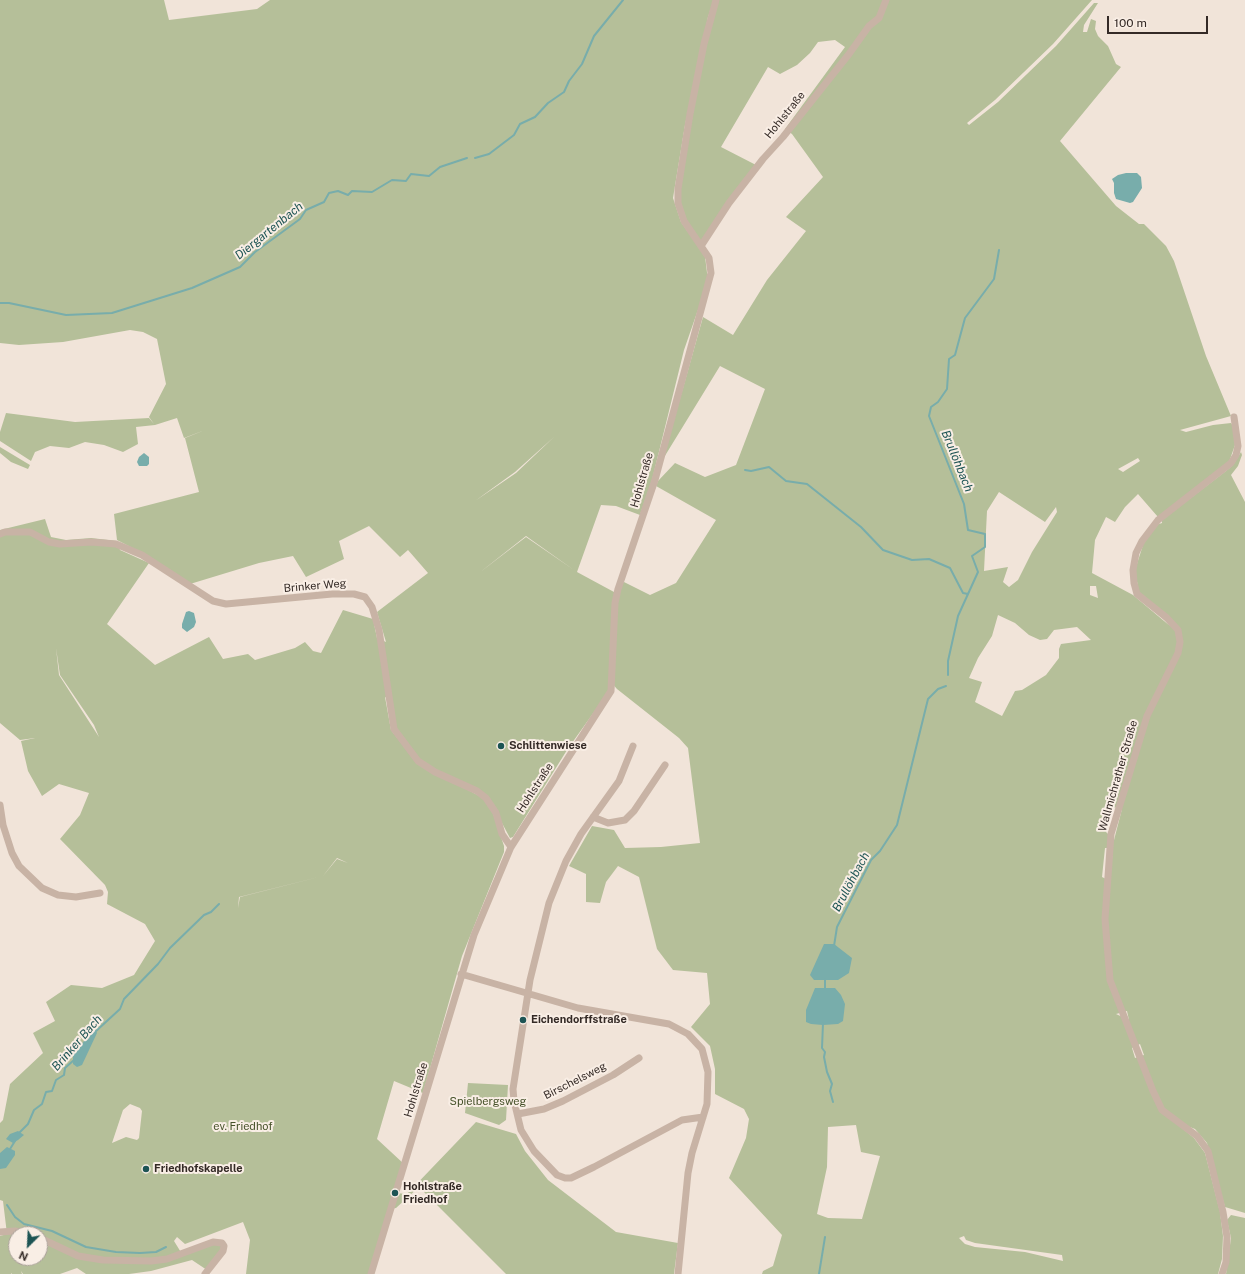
<!DOCTYPE html>
<meta charset="utf-8">
<style>
body{margin:0}
#map{position:relative;width:1245px;height:1274px;overflow:hidden;background:#f1e4d9;font-family:"Public Sans",sans-serif}
canvas{display:block}
.north{position:absolute;left:8px;top:1226px;width:40px;height:40px;box-sizing:border-box;background:#f9eee5;border:1px solid #aaa099;border-radius:50%;rotate:204deg;font-size:11px;font-weight:700;line-height:16px;text-align:center;color:#342a26}
.north::after{content:'';display:block;margin:auto;width:14px;height:18px;background:#1d5454;clip-path:polygon(50% 0,100% 100%,50% 72%,0 100%)}
.scale{position:absolute;left:1107px;top:16px;width:101px;height:18px;box-sizing:border-box;border:2px solid #342a26;border-top:0;padding-left:5px;font-size:12px;line-height:14px;white-space:nowrap;color:#342a26;-webkit-text-stroke:3px #f9eee5;paint-order:stroke}
</style>
<div id="map">
<canvas width="1245" height="1274"></canvas>
<div class="north">N</div>
<div class="scale">100 m</div>
</div>
<script>
const c = document.querySelector('canvas').getContext('2d');
c.lineJoin = 'round';
function paint(path, color) { c.fillStyle = color; c.fill(path, 'evenodd'); }
const shape = rows => new Path2D(rows.map(r => 'M' + r).join(''));
function trace(path, color, width, dash) { c.strokeStyle = color; c.lineWidth = width; c.lineCap = dash ? 'butt' : 'round'; c.setLineDash(dash || []); c.stroke(path); }
function label(font, color, halo, rows, align = 'center') {
  c.font = font + ' "Public Sans",sans-serif'; c.lineWidth = 4; c.setLineDash([]); c.textBaseline = 'middle'; c.strokeStyle = halo; c.fillStyle = color; for (const [text, x, y, turn = 0] of rows) {
    c.save(); c.translate(x, y); c.rotate((+turn || 0) * Math.PI / 180); c.textAlign = isNaN(turn) ? turn : align; if (halo) c.strokeText(text, 0, 0); c.fillText(text, 0, 0); c.restore();
  }
}
const green = shape([
 [0,0,164,0,169,20,257,9,270,0,714,0,708,17,685,125,673,198,681,222,705,256,708,281,684,350,652,480,640,515,616,506,601,505,577,572,614,592,624,582,650,595,676,583,716,520,656,486,658,481,675,463,705,477,736,465,765,389,720,366,663,459,703,317,733,335,767,280,806,231,786,217,823,177,792,134,785,129,845,47,835,40,818,42,810,53,797,65,780,74,768,67,721,147,756,165,701,242,685,220,680,203,679,188,706,44,718,0,1092,0,1053,44,995,100,967,123,969,125,998,102,1056,46,1094,3,1098,3,1084,25,1083,32,1087,32,1091,19,1096,21,1095,29,1098,36,1108,46,1116,64,1121,67,1060,141,1116,206,1139,224,1144,224,1166,246,1174,261,1206,356,1231,416,1180,430,1186,432,1213,425,1231,423,1233,426,1235,445,1229,462,1158,517,1138,494,1125,507,1115,522,1106,517,1095,540,1092,573,1133,595,1170,626,1139,593,1135,570,1144,542,1156,525,1162,523,1162,520,1226,471,1233,465,1241,452,1242,455,1238,466,1231,475,1245,502,1245,1213,1225,1207,1207,1143,1195,1129,1187,1126,1183,1129,1194,1138,1205,1153,1220,1212,1223,1236,1222,1259,1218,1274,762,1274,763,1271,773,1266,782,1235,729,1178,746,1138,749,1119,744,1109,715,1094,715,1069,710,1046,691,1027,710,1004,707,973,673,970,657,949,639,877,618,866,606,882,600,903,586,902,586,874,569,866,592,826,614,830,625,848,661,847,700,843,688,748,679,738,617,689,610,681,609,691,567,750,513,837,510,838,488,797,437,771,421,761,396,729,391,700,385,697,391,730,417,763,485,799,493,813,504,846,504,852,462,956,423,1093,394,1081,377,1139,404,1164,396,1193,407,1194,476,1122,516,1134,525,1151,548,1180,616,1232,678,1243,674,1274,506,1274,419,1187,396,1208,390,1209,371,1274,246,1274,250,1240,243,1222,185,1244,177,1237,174,1241,182,1254,213,1242,224,1246,207,1270,192,1260,151,1271,129,1274,86,1274,77,1268,60,1274,23,1274,21,1271,22,1274,12,1274,11,1273,11,1274,0,1274,0,1236,7,1234,3,1201,0,1200,0,1123,3,1120,10,1084,43,1053,33,1033,55,1021,46,1002,71,985,102,988,134,975,155,941,145,924,107,904,108,892,105,885,60,839,80,815,89,793,100,783,89,793,59,784,42,796,28,771,21,741,35,738,20,740,0,723,0,530,45,519,51,537,66,540,91,538,117,541,120,550,149,563,107,624,155,665,209,637,223,659,248,654,255,660,295,648,305,642,313,651,321,653,343,610,373,619,377,638,386,642,377,612,428,573,408,550,400,557,369,526,339,541,344,559,306,577,293,556,259,563,190,584,144,554,117,540,114,514,199,492,185,438,205,430,184,438,177,418,155,425,136,427,138,444,123,452,104,445,85,442,69,448,50,446,35,452,31,461,0,441,0,432,6,413,75,422,149,418,154,424,149,417,166,384,157,339,143,332,130,330,63,342,19,345,0,343],
 [554,437,516,473,475,501,515,472],
 [1138,458,1140,461,1123,472,1118,469],
 [999,492,1045,522,1056,507,1057,512,1032,552,1018,580,1009,587,1003,582,1008,567,984,571,987,511],
 [526,536,574,570,526,537,479,573],
 [1090,586,1096,586,1098,598,1090,595],
 [998,615,1015,623,1029,635,1040,640,1047,639,1054,630,1077,627,1091,640,1061,644,1059,649,1059,658,1046,675,1022,690,1015,691,1002,716,975,702,982,682,969,678,978,658,992,636],
 [56,648,60,675,94,725,99,737,59,675],
 [1113,807,1122,809,1114,840,1106,832],
 [1105,848,1113,848,1110,881,1102,877],
 [337,858,348,863,337,859,323,876,240,897,238,908,239,897,323,876],
 [1127,1011,1129,1020,1116,1014],
 [1140,1044,1144,1055,1135,1058,1132,1048],
 [130,1104,140,1108,142,1111,139,1138,137,1140,126,1137,112,1143,123,1110],
 [856,1125,861,1152,880,1156,862,1219,828,1218,817,1214,827,1167,828,1127],
 [16,1234,40,1234,40,1258,16,1258],
 [964,1236,966,1240,975,1243,1062,1255,1063,1261,1025,1252,975,1247,965,1244,959,1238],
 [0,447,30,465,28,469,11,462,0,453],
 [468,1083,508,1085,506,1120,499,1125,465,1113],
 [1231,1215,1245,1218,1245,1274,1226,1274,1231,1238,1227,1220]
]);
const water = shape([
 [1126,173,1137,173,1141,177,1142,188,1133,202,1130,203,1116,199,1114,193,1114,183,1112,179,1118,175],
 [144,453,149,457,149,464,147,466,139,466,137,462,139,457],
 [189,611,194,613,196,622,194,627,187,632,182,628,182,624,186,612],
 [824,944,834,944,852,958,849,973,838,980,814,980,810,975],
 [815,988,835,988,841,995,845,1004,843,1021,838,1024,823,1025,811,1024,806,1022,806,1010],
 [96,1031,97,1033,82,1065,77,1067,73,1064,73,1054,92,1032],
 [18,1131,24,1135,18,1140,13,1143,6,1139,10,1134],
 [7,1147,15,1151,15,1155,6,1168,0,1169,0,1153]
]);
const stream = shape([
 [475,158,489,154,514,135,520,124,535,117,548,103,564,92,569,81,582,64,594,36,623,0],
 [0,303,9,303,66,315,112,313,192,288,240,267,255,252,300,219,306,210,324,202,329,193,338,191,348,195,352,191,372,192,392,180,406,181,411,174,429,176,440,167,467,158],
 [745,470,751,471,769,467,786,481,807,484,861,527,883,550,912,560,929,559,950,568,963,593,968,594],
 [948,675,948,661,958,616,978,572,972,556,985,547,985,534,968,530,964,504,929,416,931,407,938,402,947,389,949,359,955,355,965,318,994,279,999,250],
 [834,946,837,927,871,860,880,851,897,825,928,699,938,689,946,686],
 [825,989,825,979],
 [823,1023,822,1048,825,1052,824,1057,827,1072,832,1084,830,1091,833,1102],
 [95,1032,120,1009,124,999,158,964,170,948,204,915,211,912,219,904],
 [20,1132,28,1124,34,1110,42,1104,46,1092,52,1091,56,1080,64,1075,65,1068,74,1060],
 [10,1149,15,1141],
 [7,1205,15,1217,24,1224,52,1231,86,1247,116,1252,140,1253,156,1252,166,1247],
 [819,1274,825,1237]
]);
const street = shape([
 [701,246,729,203,763,159,783,137,849,54,869,26,879,18,886,0],
 [0,534,5,532,30,532,49,542,60,544,91,542,116,544,142,555,213,601,226,604,332,594,354,594,365,597,372,607,379,630,394,729,418,761,435,772,477,791,486,798,496,813,502,834,511,847],
 [633,746,619,781,581,834,566,861,549,903,530,980,513,1089,514,1101,521,1130,534,1151,557,1175,565,1178,571,1178,594,1167,682,1120,703,1117],
 [0,805,3,825,12,853,19,866,42,888,58,895,76,897,100,893],
 [593,817,608,823,625,820,634,811,665,765],
 [461,974,578,1008,669,1024,688,1034,702,1049,708,1072,707,1104,692,1153,688,1173,678,1274],
 [518,1114,544,1109,563,1101,613,1075,639,1058],
 [0,1232,15,1231,29,1234],
 [40,1238,78,1256,103,1260,151,1261,167,1259,213,1242,222,1243,224,1246,223,1251,205,1274],
 [371,1274,474,935,511,847,611,691,615,603,618,589,655,480,711,273,709,258,684,221,678,203,678,189,690,114,704,44,716,0],
 [1222,1274,1226,1262,1227,1237,1223,1212,1208,1151,1197,1136,1162,1110,1153,1091,1110,980,1105,919,1111,834,1147,716,1178,653,1180,642,1178,630,1167,618,1137,594,1134,583,1133,570,1136,553,1142,541,1158,520,1231,463,1236,455,1238,446,1234,417]
]);
const markers = [
 [501,746,4,"#1d5454"],
 [523,1020,4,"#1d5454"],
 [146,1169,4,"#1d5454"],
 [395,1193,4,"#1d5454"]
];
const streetNames = [
 ["Hohlstraße",785,115,-51],
 ["Hohlstraße",642,480,-74],
 ["Brinker Weg",315,586,-5],
 ["Wallmichrather Straße",1118,776,-74],
 ["Hohlstraße",535,788,-57],
 ["Birschelsweg",575,1081,-27],
 ["Hohlstraße",416,1090,-73]
];
const poiNames = [
 ["Schlittenwiese",509,746],
 ["Eichendorffstraße",531,1020],
 ["Friedhofskapelle",154,1169],
 ["Hohlstraße",403,1187],
 ["Friedhof",403,1200]
];
const parkNames = [
 ["Spielbergsweg",488,1102],
 ["ev. Friedhof",243,1127]
];
const waterNames = [
 ["Diergartenbach",269,231,-39],
 ["Brullöhbach",957,461,68],
 ["Brullöhbach",851,882,-62],
 ["Brinker Bach",77,1043,-49]
];
paint(green, '#b5bf99');
paint(water, '#78adab');
trace(stream, '#78adab', 2);
trace(street, '#c8b3a5', 7);
for (const [x, y, r, color] of markers) { const dot = new Path2D(); dot.arc(x, y, r, 0, 2 * Math.PI); c.fillStyle = color; c.fill(dot); trace(dot, '#f9eee5', 1.5); }
label('11px', '#342a26', '#f9eee5', streetNames);
label('bold 11px', '#342a26', '#f9eee5', poiNames, 'left');
label('11px', '#46522a', '#f9eee5', parkNames);
label('italic 12px', '#1d5454', '#f9eee5', waterNames);
</script>
